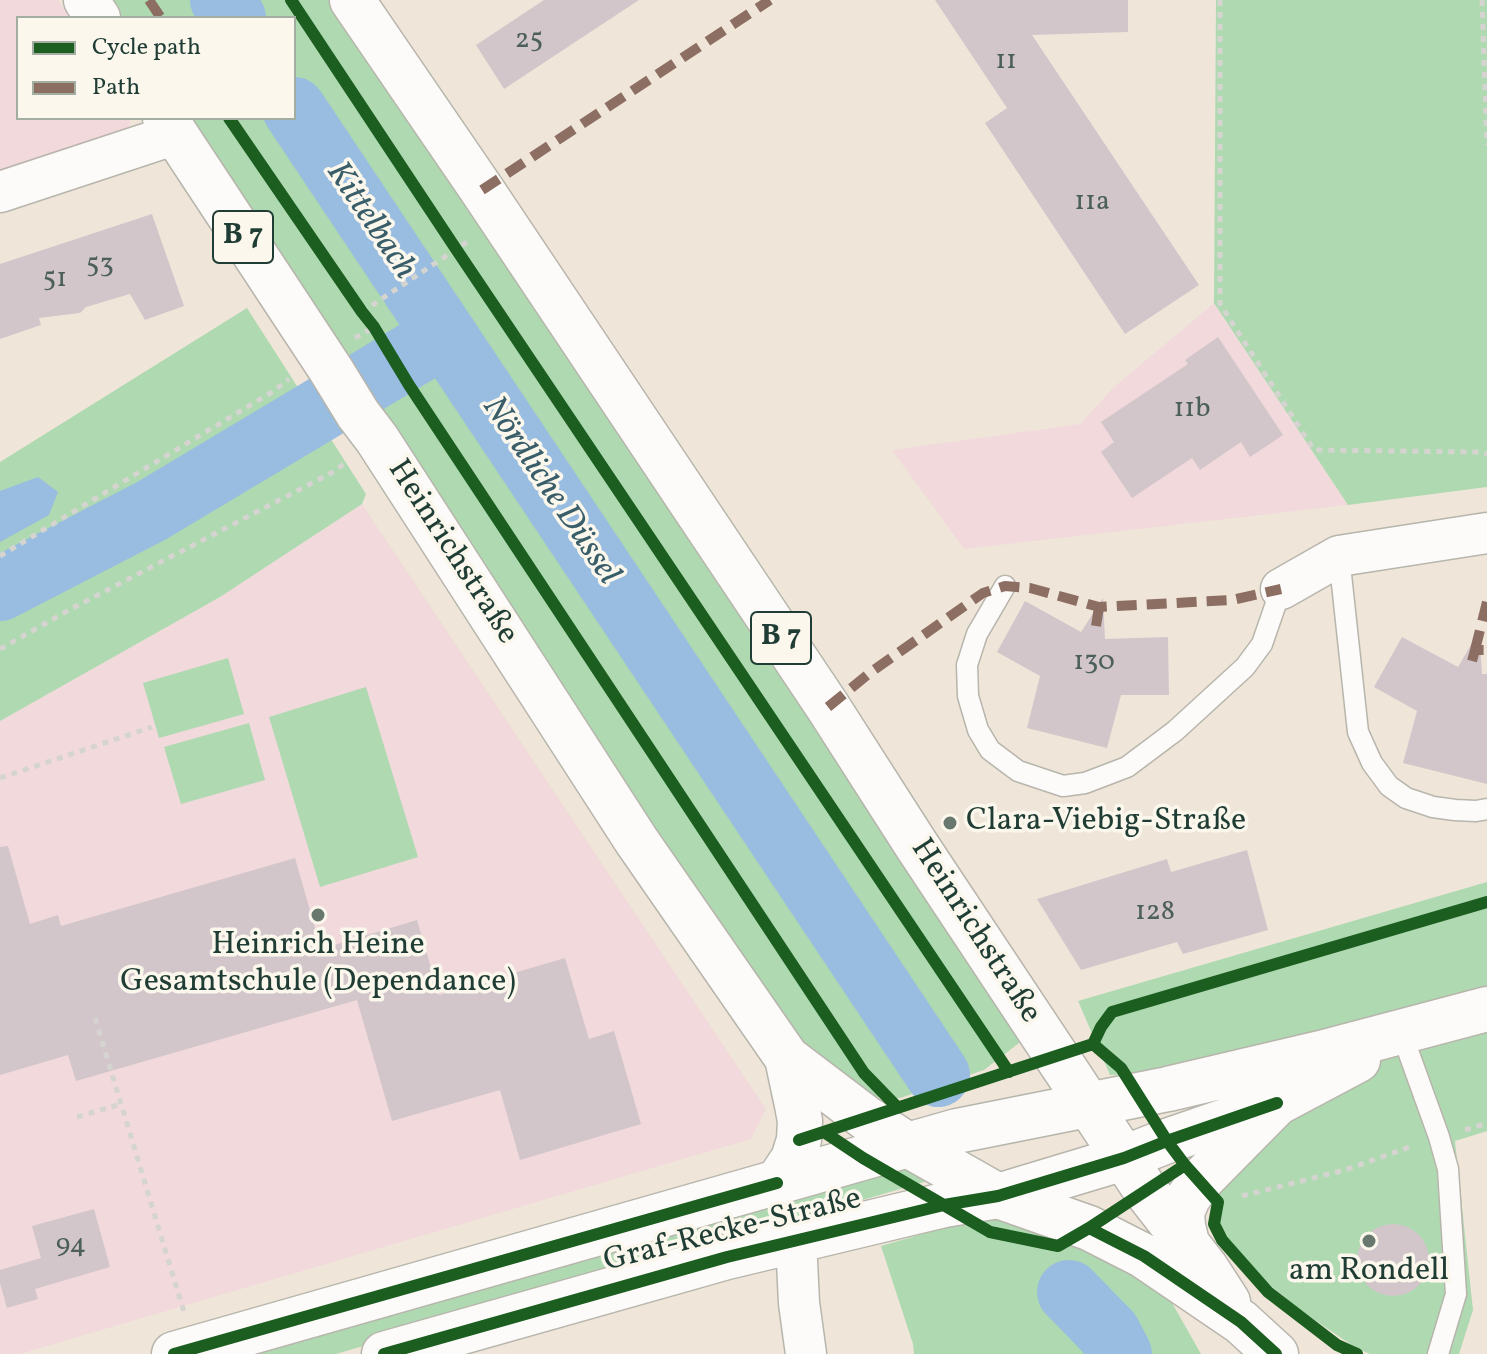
<!DOCTYPE html>
<meta charset="utf-8">
<style>
body{margin:0}
#map{position:relative;width:1487px;height:1354px;overflow:hidden;background:#efe6d9;font-family:Vollkorn,serif}
canvas{display:block}
.legend{position:absolute;left:16px;top:16px;width:280px;height:104px;box-sizing:border-box;background:#fbf7ec;border:2px solid #a3ada2;margin:0;padding:10px 14px;list-style:none;font-size:24px;color:#1f3d34}
.legend li{display:flex;align-items:center;gap:16px;height:40px}
.legend b{width:40px;border:2px solid #a3ada2}
</style>
<div id="map">
<canvas width="1487" height="1354"></canvas>
<ul class="legend">
<li><b style="height:10px;background:#1b5e20"></b>Cycle path</li>
<li><b style="height:10px;background:#8d6e63"></b>Path</li>
</ul>
</div>
<script>
const c = document.querySelector('canvas').getContext('2d');
c.lineJoin = 'round';
function paint(path, color) { c.fillStyle = color; c.fill(path, 'evenodd'); }
const shape = rows => new Path2D(rows.map(r => 'M' + r).join(''));
function trace(path, color, width, dash) { c.strokeStyle = color; c.lineWidth = width; c.lineCap = dash ? 'butt' : 'round'; c.setLineDash(dash || []); c.stroke(path); }
function label(font, color, halo, rows, align = 'center') {
  c.font = font + ' Vollkorn,serif'; c.lineWidth = 7; c.setLineDash([]); c.textBaseline = 'middle'; c.strokeStyle = halo; c.fillStyle = color; for (const [text, x, y, turn = 0] of rows) {
    c.save(); c.translate(x, y); c.rotate((+turn || 0) * Math.PI / 180); c.textAlign = isNaN(turn) ? turn : align; if (halo) c.strokeText(text, 0, 0); c.fillText(text, 0, 0); c.restore();
  }
}
const built = shape([
 [0,0,58,0,70,18,18,18,18,118,129,118,130,122,126,153,0,191],
 [1214,303,1348,505,964,549,892,450,1080,424,1114,387],
 [362,504,766,1109,751,1139,20,1354,0,1354,0,721,220,597]
]);
const green = shape([
 [95,0,346,0,1021,1015,1019,1043,984,1070,900,1098,872,1097,799,1050,173,118,294,118,294,18,107,18],
 [1216,0,1487,0,1487,487,1348,505,1214,303],
 [247,308,366,494,362,504,220,597,0,721,0,462],
 [228,658,244,714,159,738,143,683],
 [366,687,418,857,320,887,269,717],
 [249,723,265,780,181,804,164,747],
 [1487,882,1487,1131,1455,1141,1473,1310,1459,1354,1370,1354,1356,1348,1300,1310,1254,1272,1222,1233,1213,1213,1222,1181,1278,1127,1299,1113,1165,1073,1110,1075,1078,1001],
 [899,1164,928,1178,924,1182,336,1354,254,1354],
 [1006,1218,1048,1230,1142,1277,1171,1301,1201,1354,914,1354,913,1344,881,1246,964,1222]
]);
const water = shape([
 [38,477,58,492,49,515,0,542,0,491]
]);
const river = shape([
 [222,0,234,18],
 [294,109,938,1075],
 [0,589,151,511,445,335],
 [1069,1292,1109,1333,1120,1354]
]);
const building = shape([
 [544,0,639,0,504,89,476,45],
 [935,0,1128,0,1128,32,1032,35,1199,285,1125,334,985,123,1007,108],
 [152,214,184,306,145,320,130,294,86,307,80,313,39,318,41,325,0,339,0,264],
 [1218,337,1283,435,1250,457,1241,442,1200,470,1192,458,1132,498,1101,452,1114,442,1101,422,1188,364,1185,360],
 [1103,598,1105,639,1168,637,1169,695,1121,695,1107,748,1027,728,1040,676,997,652,1025,601,1081,632],
 [1479,631,1482,674,1487,674,1487,784,1403,763,1417,711,1374,687,1402,637,1458,667],
 [8,846,30,924,58,915,61,926,295,858,321,949,417,920,439,995,565,958,589,1039,614,1031,641,1124,520,1160,500,1090,392,1121,357,1000,76,1081,68,1055,0,1075,0,847],
 [1247,850,1268,930,1183,954,1177,942,1081,970,1037,899,1167,859,1171,872],
 [94,1209,110,1267,35,1289,38,1299,7,1308,0,1283,0,1270,41,1258,32,1226],
 '1357 1260a36 36 0 1 1 72 0a36 36 0 1 1-72 0Z'
]);
const path = shape([
 [1220,0,1220,304,1314,450,1479,452,1487,454],
 [1482,0,1487,145],
 [362,312,470,240],
 [355,338,374,327],
 [0,556,272,392,289,379],
 [0,649,71,609,335,471,347,461],
 [0,778,152,727],
 [95,1018,184,1312],
 [77,1117,121,1104],
 [1465,1130,1487,1123],
 [1242,1196,1345,1170,1413,1146]
]);
const service = shape([
 [1339,556,1358,732,1372,763,1389,786,1406,798,1433,807,1455,810,1476,811,1487,809],
 [1005,586,977,634,967,665,968,696,978,730,990,750,1018,771,1063,786,1085,783,1127,767,1175,731,1245,667,1262,644,1281,589],
 [1403,1037,1439,1137,1448,1169,1456,1294,1438,1354]
]);
const minor = shape([
 [0,192,176,134],
 [1281,589,1339,556,1487,533],
 [796,1240,799,1303,806,1354]
]);
const tertiary = shape([
 [174,1354,957,1131,1168,1089,1321,1053,1487,1009],
 [384,1354,727,1257,944,1205,998,1196,1124,1158,1167,1141,1277,1103,1358,1060]
]);
const primary = shape([
 [86,0,98,18],
 [352,0,482,190,828,707,917,846,1146,1191,1206,1268,1228,1302],
 [165,118,331,370,358,414,377,439,636,840,787,1058,866,1118,908,1145,998,1196,1089,1228,1144,1256,1241,1322,1276,1354],
 [777,1183,793,1159,799,1140,800,1121,797,1105,787,1058],
 [1187,1243,1183,1226,1182,1212,1188,1198,1200,1181,1277,1103]
]);
const quiet = shape([
 [149,0,161,18],
 [482,190,770,0],
 [1096,626,1099,607],
 [1475,650,1487,602],
 [1472,661,1475,650,1487,650],
 [828,707,871,672,983,593,1005,586,1030,588,1099,607,1232,600,1281,589]
]);
const cycleway = shape([
 [291,0,456,249,1009,1072],
 [229,118,362,312,374,327,409,385,864,1073,898,1108],
 [1093,1044,1101,1027,1112,1012,1487,902],
 [1093,1044,1121,1068,1167,1141,1185,1165,1218,1202,1214,1224,1222,1240,1268,1292,1337,1345,1357,1354],
 [824,1132,863,1158,990,1232,1058,1246,1089,1228,1185,1165],
 [799,1140,1093,1044],
 [1089,1228,1144,1256,1172,1275,1241,1322,1276,1354],
 [174,1354,777,1183],
 [384,1354,727,1257,944,1205,998,1196,1124,1158,1167,1141,1277,1103]
]);
const markers = [
 [950,823,8,"#68786e"],
 [318,915,8,"#68786e"],
 [1369,1241,8,"#68786e"]
];
const numberNames = [
 ["25",529,42],
 ["11",1006,63],
 ["11a",1092,204],
 ["53",100,267],
 ["51",55,281],
 ["11b",1192,411],
 ["130",1094,664],
 ["128",1155,914],
 ["94",71,1247]
];
const shields = [
 [243,237,60],
 [781,638,60]
];
const shieldNames = [
 ["B 7",243,237],
 ["B 7",781,638]
];
const streetNames = [
 ["Heinrichstraße",451,553,57],
 ["Heinrichstraße",974,932,57],
 ["Graf-Recke-Straße",733,1232,-14]
];
const poiNames = [
 ["Clara-Viebig-Straße",966,823,"left"],
 ["Heinrich Heine",318,947],
 ["Gesamtschule (Dependance)",318,984],
 ["am Rondell",1369,1273]
];
const waterNames = [
 ["Kittelbach",369,222,56],
 ["Nördliche Düssel",549,492,56]
];
paint(built, '#f1d9dc');
paint(green, '#afd9b1');
paint(water, '#99bde0');
trace(river, '#99bde0', 64);
paint(building, '#d2c6cb');
trace(service, '#b7b5ac', 23);
trace(minor, '#b7b5ac', 43);
trace(tertiary, '#b7b5ac', 47);
trace(primary, '#b7b5ac', 47);
trace(path, '#d5d4d0', 5, [6, 6]);
trace(service, '#fdfbf9', 20);
trace(minor, '#fdfbf9', 40);
trace(tertiary, '#fdfbf9', 44);
trace(primary, '#fdfbf9', 44);
trace(quiet, '#8d6e63', 10, [20, 10]);
trace(cycleway, '#1b5e20', 12);
for (const [x, y, r, color] of markers) { const dot = new Path2D(); dot.arc(x, y, r, 0, 2 * Math.PI); c.fillStyle = color; c.fill(dot); trace(dot, '#fbf7ec', 3); }
label('28px', '#4c5f5a', null, numberNames);
for (const [x, y, w] of shields) { const box = new Path2D(); box.roundRect(x - w / 2, y - 26, w, 52, 6); c.fillStyle = '#fbf7ec'; c.fill(box); trace(box, '#1f3d34', 2); }
label('bold 30px', '#1f3d34', null, shieldNames);
label('32px', '#1f3d34', '#fbf7ec', streetNames);
label('32px', '#1f3d34', '#fbf7ec', poiNames);
label('italic 34px', '#395e69', '#fbf7ec', waterNames);
</script>
